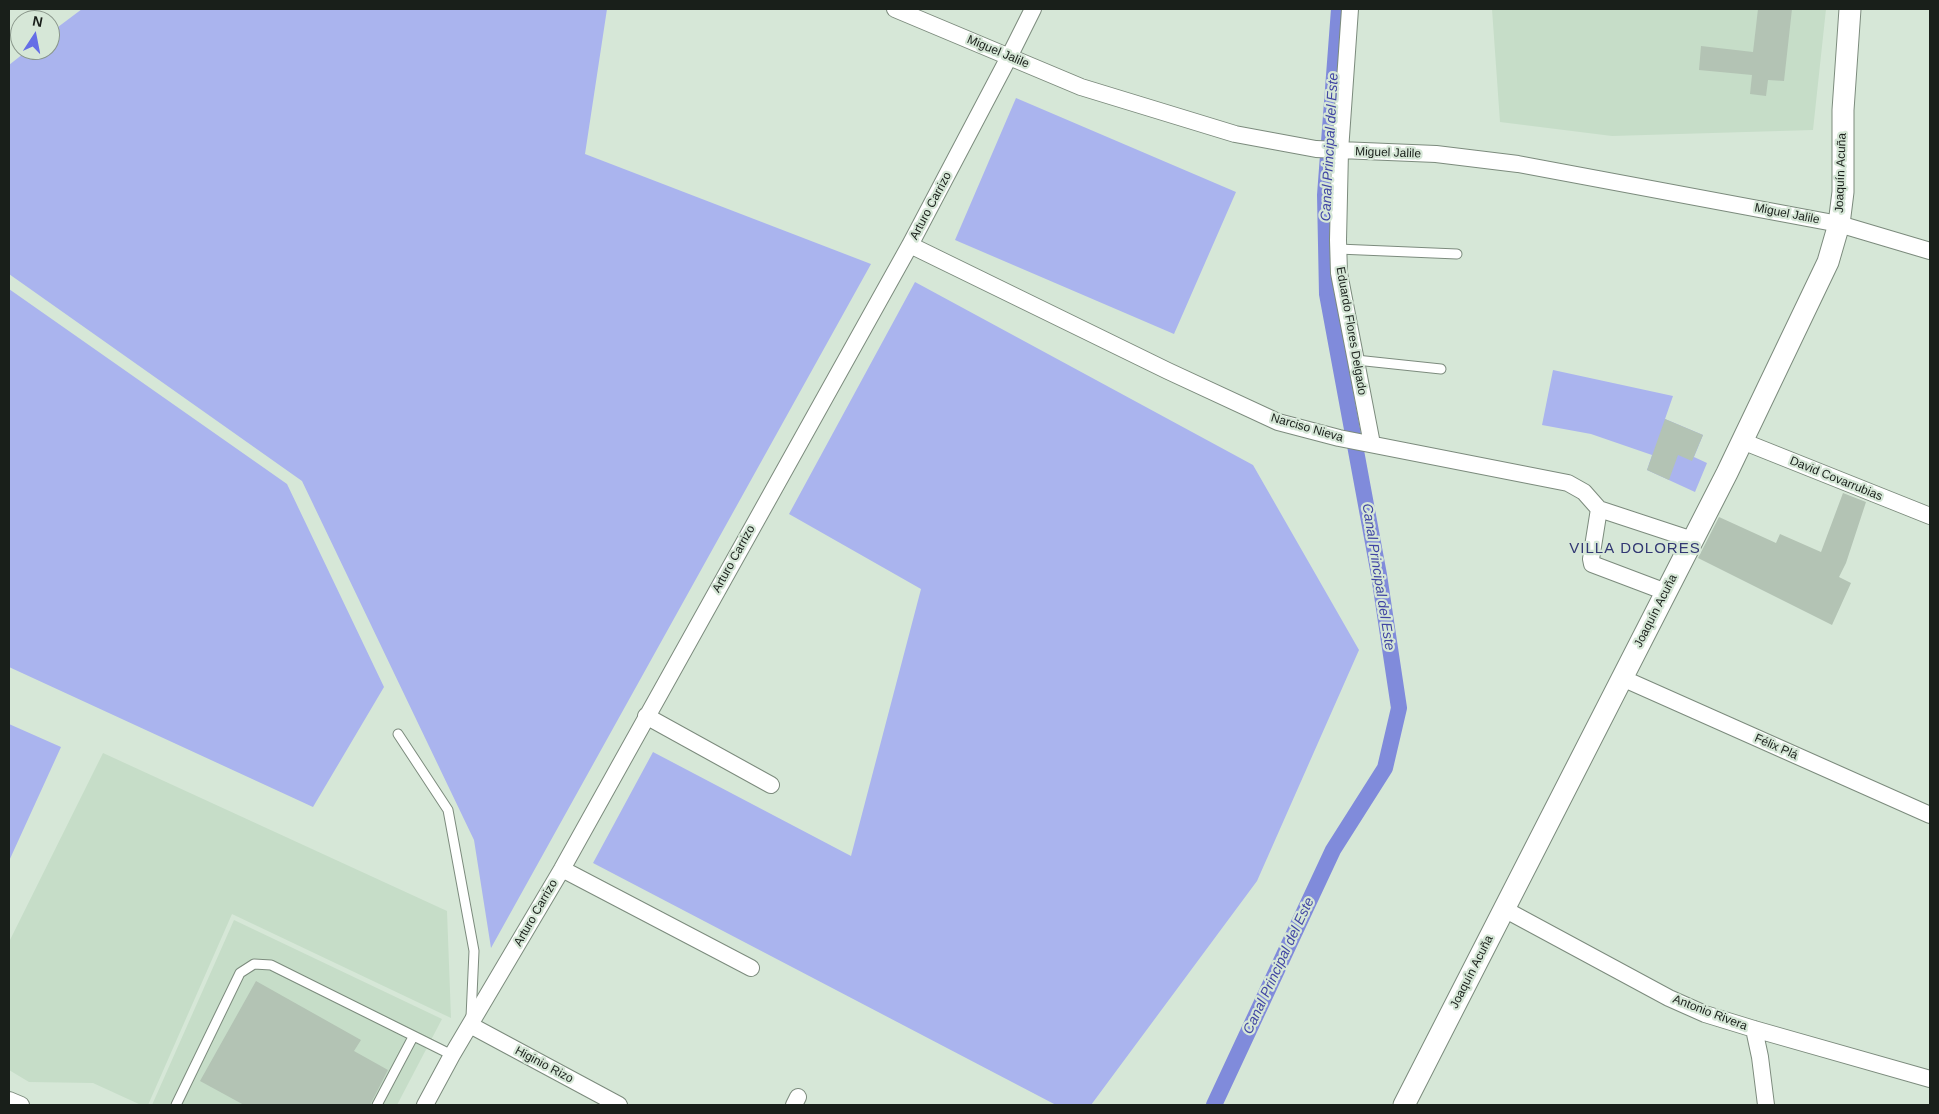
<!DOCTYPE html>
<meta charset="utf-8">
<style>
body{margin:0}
#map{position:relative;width:1939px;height:1114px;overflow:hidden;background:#d6e7d7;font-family:Helvetica,sans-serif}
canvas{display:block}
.frame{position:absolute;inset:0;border:10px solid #191f1a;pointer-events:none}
.north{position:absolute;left:10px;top:10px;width:50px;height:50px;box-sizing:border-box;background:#d6e7d7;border:1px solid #8a978b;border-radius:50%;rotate:11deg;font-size:14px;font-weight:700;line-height:20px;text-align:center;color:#191f1a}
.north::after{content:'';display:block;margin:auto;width:18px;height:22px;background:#656ee6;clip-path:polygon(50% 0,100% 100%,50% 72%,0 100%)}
</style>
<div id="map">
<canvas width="1939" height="1114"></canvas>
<div class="frame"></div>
<div class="north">N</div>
</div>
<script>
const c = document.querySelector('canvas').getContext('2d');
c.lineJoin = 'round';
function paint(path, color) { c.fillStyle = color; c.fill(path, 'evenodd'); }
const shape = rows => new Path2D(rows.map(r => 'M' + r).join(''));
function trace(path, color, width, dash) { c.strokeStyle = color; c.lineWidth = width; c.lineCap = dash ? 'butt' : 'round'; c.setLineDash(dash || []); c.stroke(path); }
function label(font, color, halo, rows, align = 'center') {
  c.font = font + ' Helvetica,sans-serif'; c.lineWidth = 4.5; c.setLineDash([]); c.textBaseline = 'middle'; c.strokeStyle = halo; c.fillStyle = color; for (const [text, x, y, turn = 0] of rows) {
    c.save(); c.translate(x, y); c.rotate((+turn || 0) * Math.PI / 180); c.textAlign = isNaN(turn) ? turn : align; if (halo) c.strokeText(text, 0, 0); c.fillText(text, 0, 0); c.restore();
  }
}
const built = shape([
 [1492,9,1826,9,1813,130,1612,136,1500,122],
 [103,753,447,911,451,1018,232,914,148,1105,141,1105,93,1083,29,1082,9,1070,9,942],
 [234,920,442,1019,397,1105,152,1105]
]);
const green = shape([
 [82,9,607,9,585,154,871,264,491,948,474,840,302,481,9,274,9,65,28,50,50,50,50,33],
 [1016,98,1236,192,1174,334,955,240],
 [915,282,1253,465,1359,650,1257,881,1091,1105,1056,1105,593,863,653,752,851,856,921,589,789,514],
 [9,289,287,484,384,687,313,807,9,667],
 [1553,370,1673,396,1665,419,1703,435,1694,457,1707,463,1695,492,1647,470,1652,455,1591,434,1542,425],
 [9,724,61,747,9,861]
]);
const canal = shape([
 [1214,1105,1333,850,1385,768,1399,708,1379,575,1327,294,1325,195,1339,9]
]);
const building = shape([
 [1758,9,1792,9,1784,81,1768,80,1766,96,1750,94,1752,75,1699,70,1701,46,1753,52],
 [1665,419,1703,435,1692,461,1678,455,1669,480,1647,470],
 [1843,493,1866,502,1846,563,1839,577,1851,583,1832,625,1698,558,1719,517,1776,543,1780,534,1821,552],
 [256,981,361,1040,354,1051,388,1070,370,1105,244,1105,200,1081]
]);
const service = shape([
 [1338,249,1457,254],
 [1356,360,1441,369],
 [398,734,448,810,474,951,471,1017],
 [176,1105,240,973,254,964,271,965,452,1055],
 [377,1105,413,1037]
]);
const minor = shape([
 [895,9,1081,87,1235,134,1316,149,1436,154,1518,164,1839,224,1930,251],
 [1350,9,1340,151,1338,240,1339,273,1372,444],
 [910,245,1168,371,1278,422,1339,438,1568,483,1584,492,1599,509,1693,540],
 [1742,441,1930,516],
 [1599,509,1591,559,1592,564,1666,592],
 [1622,678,1930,815],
 [646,716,771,785],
 [562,869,751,968],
 [1504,909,1669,998,1705,1014,1754,1029,1930,1079],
 [470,1025,619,1105],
 [1754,1029,1760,1057,1766,1105],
 [9,1100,21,1105],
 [425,1105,452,1055,562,869,910,245,1009,57,1033,9],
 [794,1105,798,1097]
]);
const tertiary = shape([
 [1404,1105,1727,473,1828,262,1839,224,1843,192,1843,110,1850,9]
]);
const streetNames = [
 ["Miguel Jalile",998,52,23],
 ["Miguel Jalile",1388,153,2],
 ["Joaquín Acuña",1841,173,-88],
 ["Arturo Carrizo",931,206,-62],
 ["Miguel Jalile",1787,214,11],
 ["Eduardo Flores Delgado",1351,331,80],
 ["Narciso Nieva",1307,428,16],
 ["David Covarrubias",1836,479,22],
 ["Arturo Carrizo",734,559,-61],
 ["Joaquín Acuña",1656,611,-63],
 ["Félix Plá",1776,747,24],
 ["Arturo Carrizo",536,913,-60],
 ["Joaquín Acuña",1472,972,-63],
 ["Antonio Rivera",1710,1013,21],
 ["Higinio Rizo",544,1065,28]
];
const waterNames = [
 ["Canal Principal del Este",1330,147,-87],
 ["Canal Principal del Este",1378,577,81],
 ["Canal Principal del Este",1279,966,-65]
];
const quarterNames = [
 ["VILLA DOLORES",1635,549]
];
paint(built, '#c6ddc8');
paint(green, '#aab4ee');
trace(canal, '#808bdb', 16);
paint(building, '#b3c3b4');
trace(service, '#7c8b7d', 11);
trace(minor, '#7c8b7d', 18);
trace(tertiary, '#7c8b7d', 23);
trace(service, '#fff', 9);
trace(minor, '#fff', 16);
trace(tertiary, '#fff', 21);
label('12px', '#191f1a', '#d6e7d7', streetNames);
label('italic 14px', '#4045a3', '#d6e7d7', waterNames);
c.letterSpacing = '1px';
label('15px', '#323873', '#d6e7d7', quarterNames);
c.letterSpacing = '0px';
</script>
